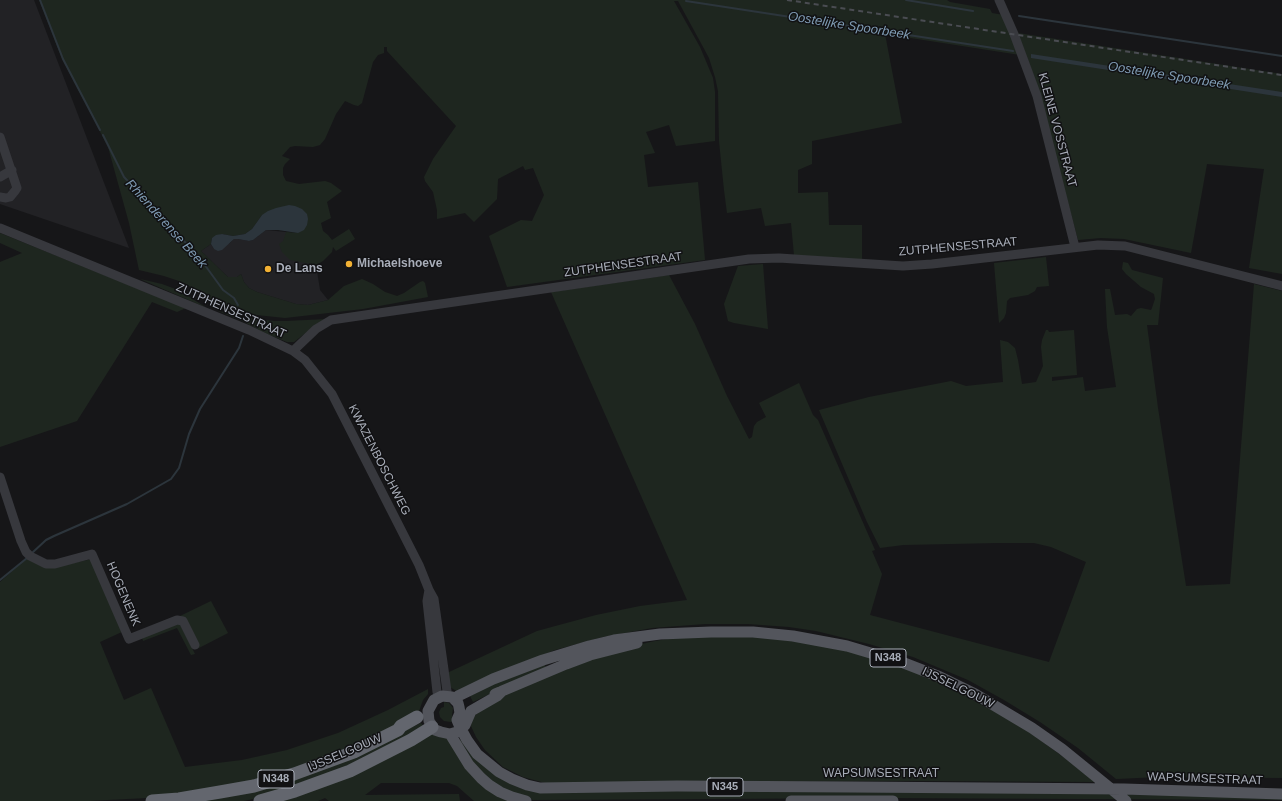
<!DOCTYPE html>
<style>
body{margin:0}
canvas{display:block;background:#161618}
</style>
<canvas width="1282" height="801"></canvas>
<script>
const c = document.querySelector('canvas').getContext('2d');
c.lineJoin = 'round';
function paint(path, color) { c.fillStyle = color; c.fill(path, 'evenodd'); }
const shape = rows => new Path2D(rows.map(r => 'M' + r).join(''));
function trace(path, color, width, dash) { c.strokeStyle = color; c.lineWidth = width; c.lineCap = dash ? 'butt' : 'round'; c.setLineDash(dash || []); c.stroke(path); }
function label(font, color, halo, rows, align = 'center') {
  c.font = font + ' Arial,sans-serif'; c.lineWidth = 3; c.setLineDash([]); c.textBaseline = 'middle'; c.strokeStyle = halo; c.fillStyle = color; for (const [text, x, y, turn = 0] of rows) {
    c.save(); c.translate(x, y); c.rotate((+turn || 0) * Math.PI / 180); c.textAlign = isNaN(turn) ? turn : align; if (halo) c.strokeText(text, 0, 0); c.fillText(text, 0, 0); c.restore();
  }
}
const built = shape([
 [0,0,34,0,129,248,0,204],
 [266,230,286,232,311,253,316,265,320,290,328,300,308,305,296,304,257,292,249,288,244,282,241,274,237,277,228,277,201,251,211,244,214,249,230,243,234,239,238,239,249,241,253,240]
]);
const green = shape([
 [39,0,947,0,950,2,990,9,992,13,1004,15,1020,55,885,34,902,123,812,141,812,164,798,170,798,193,828,192,829,225,862,225,862,260,794,255,791,223,765,226,761,208,727,213,724,190,719,141,718,91,715,77,709,58,702,45,678,1,674,1,700,47,713,78,715,92,715,141,676,146,669,125,646,132,655,153,644,155,648,187,698,182,705,260,507,287,489,236,521,220,532,221,544,195,533,168,525,170,523,166,498,179,497,199,474,222,465,213,437,219,437,210,433,192,425,181,424,177,433,159,456,126,387,51,387,47,384,47,384,53,378,55,373,62,362,103,358,106,354,105,345,101,336,114,325,139,320,145,313,147,295,146,290,147,282,156,290,159,285,164,283,168,283,175,286,181,299,184,325,181,331,183,342,191,327,202,331,218,321,223,323,231,328,235,332,240,349,229,355,239,336,251,333,247,332,252,323,261,316,265,290,260,282,252,279,244,283,241,286,232,298,233,262,215,252,229,245,234,233,236,222,234,212,238,211,244,201,251,228,277,237,277,241,274,244,282,249,288,257,292,296,304,308,305,328,300,344,286,362,279,373,284,385,292,397,296,404,293,420,282,423,281,425,283,428,297,363,309,285,318,238,313,219,307,200,296,191,287,182,282,164,276,139,270,129,223,108,147,62,59],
 [1018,33,1282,74,1282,274,1249,268,1264,169,1207,164,1191,253,1124,239,1101,238,1078,240,1035,79],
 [0,233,186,308,177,312,152,302,77,421,0,447,0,262,22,253,0,243],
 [1046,257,1049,286,1037,287,1035,291,1028,295,1010,298,1007,301,1006,313,1004,318,999,323,994,263],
 [1123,262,1128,263,1132,270,1163,278,1158,325,1147,325,1158,408,1186,586,1230,584,1254,284,1282,291,1282,778,1159,777,1116,779,1078,748,1040,722,1004,700,968,680,913,657,869,644,816,631,789,627,748,624,705,624,652,628,603,637,555,650,458,692,450,687,447,673,537,631,596,615,640,606,687,600,551,292,669,275,695,324,727,396,749,439,752,437,754,426,757,422,766,417,759,403,799,383,813,415,818,420,875,550,872,551,882,574,870,615,1049,662,1086,562,1051,547,1034,543,997,543,903,545,880,548,867,522,819,410,869,397,951,381,966,386,1003,382,1000,340,1008,342,1015,348,1018,360,1022,384,1036,382,1043,366,1041,347,1042,340,1046,330,1048,330,1049,332,1074,330,1077,375,1052,377,1052,381,1083,377,1085,391,1116,387,1107,327,1105,289,1110,289,1115,315,1127,314,1131,316,1137,309,1141,308,1151,310,1152,308,1155,299,1154,294,1141,287,1126,274,1122,269],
 [763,264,768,329,734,323,728,321,724,304,738,266],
 [140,279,162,284,178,290,207,308],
 [216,310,242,317,274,321,286,321,327,319,317,324,294,342,287,342,267,334,244,322],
 [28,557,60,566,92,559,124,631,100,642,124,700,151,688,185,767,242,760,287,750,338,733,388,710,428,689,428,694,423,700,418,714,352,749,255,781,147,798,88,801,0,801,0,582],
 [211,601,228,633,197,649,180,616],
 [179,622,195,654,191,655,177,628,143,641,142,637],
 [744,634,840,648,892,663,956,689,966,696,987,708,996,711,1018,724,1066,759,1095,782,921,781,545,783,523,777,503,767,485,750,476,737,471,726,472,717,519,685,619,649,655,641,693,635],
 [544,663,546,667,473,702,470,696,496,682],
 [444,702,449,703,453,708,452,715,454,720,451,722,444,721,440,717,439,712,441,708,444,707],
 [421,723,425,728,365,760,258,798,244,801,184,801,213,797,403,731],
 [431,734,444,736,508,801,474,801,457,786,449,783,381,783,365,795,459,794,460,801,329,801,325,798,318,801,276,801],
 [464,739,510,783,749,790,1282,796,1282,800,886,798,533,800,507,792,475,769,458,741]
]);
const water = shape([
 [1031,54,1282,92,1282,97,1031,58],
 [289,205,295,206,302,209,307,214,308,219,307,225,304,230,298,233,278,230,266,230,253,240,249,241,238,239,234,239,222,250,218,251,214,249,211,244,212,238,216,235,222,234,233,236,245,234,252,229,262,215,268,211,276,208]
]);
const stream = shape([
 [40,0,63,59,100,130],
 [906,0,973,11],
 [686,1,1013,51],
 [1019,16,1282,56],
 [103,135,124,177,199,257,223,290,234,298,238,305],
 [32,553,46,540,54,536,127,504,171,479,179,468,189,434,200,409,239,348,243,336],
 [0,580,27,558]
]);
const minor = shape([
 [999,0,1014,34,1037,96,1075,247],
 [0,137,17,188,15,191,10,197,6,198,0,197],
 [0,177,12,170],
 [0,228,249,330,293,351,316,329,331,320,749,259,779,258,903,266,932,264,1098,245,1125,246,1282,286],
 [293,351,305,360,332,394,419,565,429,590,434,599,447,691],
 [0,477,21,541,26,552,30,556,46,564,55,564,92,554,129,639,177,620,183,621,195,645],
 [429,590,427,601,437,692]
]);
const major = shape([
 [502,691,497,696,471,711,465,725,461,729,457,732,450,734,441,732,435,730,429,721,428,711,434,700,442,696,452,697,458,703,459,707,460,713,457,720,460,727,461,729,467,740,477,754,499,772,512,779,527,785,540,788,677,786,851,787,1124,789,1282,794],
 [495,694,566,664,590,655,637,643],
 [458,696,493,679,543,660,589,646,614,640,660,634,711,632,753,632,793,636,847,646,904,663,940,677,975,694,1032,728,1062,749,1126,801],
 [450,734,469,765,481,778,489,785,500,792,512,797,526,801],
 [791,801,893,801]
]);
const highway = shape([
 [152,801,179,799,220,792,254,786,294,774,354,752,398,730,401,726,417,717],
 [260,801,295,791,350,771,411,740,432,727]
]);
const rail = shape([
 [787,0,1282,75]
]);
const markers = [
 [349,264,4,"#f2b134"],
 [268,269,4,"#f2b134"]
];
const shields = [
 [888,658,36],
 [276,779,36],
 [725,787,36]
];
const shieldNames = [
 ["N348",888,658],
 ["N348",276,779],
 ["N345",725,787]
];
const streetNames = [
 ["KLEINE VOSSTRAAT",1057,130,75],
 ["ZUTPHENSESTRAAT",958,247,-5],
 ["ZUTPHENSESTRAAT",623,265,-8],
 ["ZUTPHENSESTRAAT",231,311,24],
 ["KWAZENBOSCHWEG",379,460,63],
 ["HOGENENK",123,594,67],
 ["IJSSELGOUW",958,688,26],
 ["IJSSELGOUW",345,753,-23],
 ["WAPSUMSESTRAAT",881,774],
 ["WAPSUMSESTRAAT",1205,779,2]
];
const poiNames = [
 ["Michaelshoeve",357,264],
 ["De Lans",276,269]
];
const waterNames = [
 ["Oostelijke Spoorbeek",849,26,9],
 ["Oostelijke Spoorbeek",1169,76,9],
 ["Rhienderense Beek",166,224,48]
];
paint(built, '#222225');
paint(green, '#1e261f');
paint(water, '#2c353c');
trace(stream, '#2c353c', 2);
trace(minor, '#37383d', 9);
trace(major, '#53555c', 11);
trace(highway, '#63666e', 13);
trace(rail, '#4a4c52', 2, [5, 4]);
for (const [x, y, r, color] of markers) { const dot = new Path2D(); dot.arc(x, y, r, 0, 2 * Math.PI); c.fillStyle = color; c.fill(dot); trace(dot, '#111113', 1.5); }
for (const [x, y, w] of shields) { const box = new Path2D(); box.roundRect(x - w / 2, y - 9, w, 18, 3); c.fillStyle = '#111113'; c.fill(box); trace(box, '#a8adb8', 1); }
label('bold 11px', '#a8adb8', null, shieldNames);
label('12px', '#a8adb8', '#111113', streetNames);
label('bold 12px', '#a8adb8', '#111113', poiNames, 'left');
label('italic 13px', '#7f9bb3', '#111113', waterNames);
</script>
